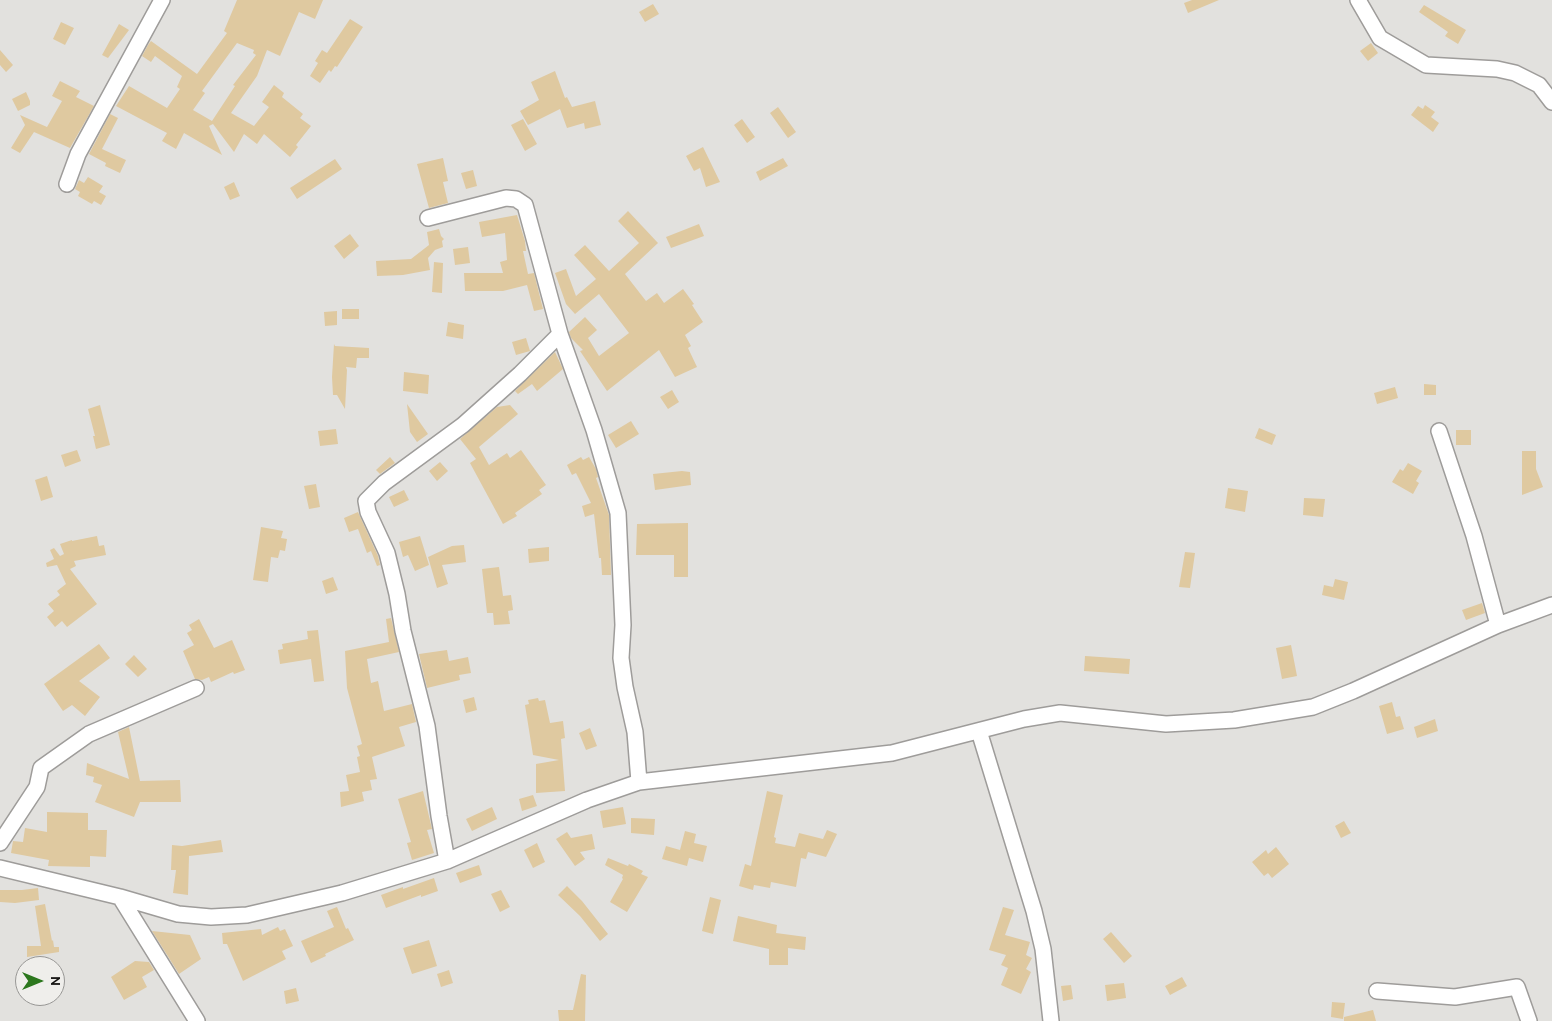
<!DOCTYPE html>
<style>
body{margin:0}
#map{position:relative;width:1552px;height:1021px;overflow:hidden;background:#e2e1de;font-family:Overpass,sans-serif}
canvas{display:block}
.north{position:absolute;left:15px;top:956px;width:50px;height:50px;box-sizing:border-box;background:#efeeeb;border:1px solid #979694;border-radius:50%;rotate:90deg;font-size:14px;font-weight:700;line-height:20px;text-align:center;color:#141312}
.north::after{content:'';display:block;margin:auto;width:18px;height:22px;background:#2c771d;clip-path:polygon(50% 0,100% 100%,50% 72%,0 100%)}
</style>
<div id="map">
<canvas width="1552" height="1021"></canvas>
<div class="north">N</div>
</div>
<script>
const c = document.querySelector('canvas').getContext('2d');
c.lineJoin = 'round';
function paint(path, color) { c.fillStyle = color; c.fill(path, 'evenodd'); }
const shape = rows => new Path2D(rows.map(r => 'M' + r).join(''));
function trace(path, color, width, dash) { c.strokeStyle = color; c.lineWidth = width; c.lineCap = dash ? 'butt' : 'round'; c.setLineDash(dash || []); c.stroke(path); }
const building = shape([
 [237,0,323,0,315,19,299,12,280,56,267,50,257,76,231,113,254,126,269,107,262,102,274,85,284,93,282,97,303,114,300,118,311,126,296,145,298,147,290,157,264,134,257,144,244,134,234,152,213,124,209,126,222,155,184,133,176,149,162,141,167,133,116,106,129,86,167,108,180,89,177,87,182,76,155,56,151,62,142,56,148,45,151,41,197,74,227,33,224,31],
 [237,43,254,50,253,53,256,55,233,85,235,86,212,121,193,110,205,93,202,91],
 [1192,0,1219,0,1188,13,1184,3],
 [653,4,659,14,645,22,639,12],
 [1424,5,1466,30,1458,44,1445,36,1448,32,1419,12],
 [350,19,363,27,337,67,335,66,331,72,329,70,320,83,310,76,318,63,315,61,322,50,327,53],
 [61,22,74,28,65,45,53,39],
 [119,24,129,30,108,58,102,55],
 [1371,43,1378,53,1368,61,1360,51],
 [0,50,13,65,6,72,0,65],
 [555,71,565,98,567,97,572,107,595,101,601,125,585,129,584,123,567,128,560,109,528,125,520,111,539,100,531,82],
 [60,81,80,91,76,97,94,106,70,148,34,132,20,153,11,148,25,125,20,115,47,127,62,101,52,96],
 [26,92,30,101,30,105,18,111,12,99],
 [1425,105,1435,112,1431,117,1439,123,1433,132,1411,115,1418,106,1423,109],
 [778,107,796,132,788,138,770,113],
 [110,114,118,118,102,149,126,160,120,173,105,166,106,163,89,154],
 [523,119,537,144,525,151,511,125],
 [742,119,755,137,747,143,734,125],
 [703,147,720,182,706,187,700,168,694,171,686,156],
 [443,158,448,181,443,182,448,203,429,208,417,164],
 [783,158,788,166,760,181,756,172],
 [335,159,342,169,297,199,290,188],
 [473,170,477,186,466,189,461,173],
 [88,177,103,186,99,192,106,196,101,205,94,201,92,204,78,196,80,192,75,189,79,180,84,183],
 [234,182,240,196,230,200,224,187],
 [628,211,658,243,625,274,646,301,657,293,664,303,683,289,694,304,692,305,703,322,685,335,691,346,688,348,697,367,675,377,659,350,607,391,580,351,583,350,571,338,569,332,585,317,597,330,588,338,599,356,629,333,599,294,575,314,566,304,555,273,566,269,576,296,596,279,574,255,585,245,609,271,639,243,618,221],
 [517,215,525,241,526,251,523,251,528,274,534,273,543,309,534,311,527,285,503,291,465,291,464,273,503,273,500,262,507,260,505,233,482,237,479,222],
 [699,224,704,236,671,248,666,237],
 [439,229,441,236,444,239,442,241,443,247,435,250,428,258,430,270,403,275,377,276,376,261,411,259,429,245,427,232],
 [350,234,359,246,344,259,334,246],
 [468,247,470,263,455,265,453,249],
 [434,262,443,263,442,293,432,292],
 [342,309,359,309,359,319,342,319],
 [337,311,337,325,325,326,324,312],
 [448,322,464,325,463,339,446,336],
 [526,338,530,351,516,355,512,342],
 [334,344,335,346,369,348,369,358,357,358,356,368,346,367,347,370,345,409,337,395,333,395,332,377],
 [555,352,563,369,537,391,532,384,518,394,515,391],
 [404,372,429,375,428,394,403,391],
 [1424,384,1436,385,1436,395,1424,395],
 [1395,387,1398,398,1377,404,1374,393],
 [672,390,679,402,668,409,660,397],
 [407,404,428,434,417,442,410,432],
 [100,405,110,445,96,449,93,436,95,436,88,409],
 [510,405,518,414,479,447,489,465,507,453,510,458,521,450,546,485,539,490,542,494,515,513,517,516,503,524,470,463,476,459,460,439,497,407],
 [631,421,639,434,616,448,608,435],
 [1259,428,1276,435,1272,445,1255,438],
 [336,429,338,444,320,446,318,431],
 [1456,430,1471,430,1471,445,1456,445],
 [77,450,81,461,65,467,61,455],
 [1522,451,1536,451,1536,469,1543,487,1522,495],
 [390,457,395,463,380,474,376,470],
 [581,457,583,460,589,457,596,469,598,477,596,478,609,515,611,575,602,575,601,558,599,558,594,514,585,517,582,506,591,503,576,473,572,475,567,465],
 [440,462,448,471,437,481,429,471],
 [1408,463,1422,471,1416,481,1419,483,1413,494,1392,482,1400,469,1403,471],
 [682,471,690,472,691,485,655,490,653,474],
 [47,476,53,497,41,501,35,480],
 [316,484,320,507,309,509,304,486],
 [1228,488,1248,491,1245,512,1225,508],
 [404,490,409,500,394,507,389,497],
 [1304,498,1325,499,1323,517,1303,515],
 [358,512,378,556,380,565,377,566,371,551,367,553,358,529,349,532,344,518],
 [688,523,688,577,674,577,674,555,636,555,637,524],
 [261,527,283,531,281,538,287,539,285,551,280,550,278,558,271,557,268,582,253,580],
 [97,536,99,546,104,545,106,555,74,561,76,566,70,569,97,604,67,627,62,621,55,627,47,617,54,611,48,604,60,595,57,591,66,584,57,565,47,567,46,563,54,559,50,550,54,548,60,556,64,554,60,544,72,540,72,541],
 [420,536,429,565,415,571,408,555,403,557,399,542],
 [464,545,466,562,442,565,448,584,437,588,428,557,452,546],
 [549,547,549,561,529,563,528,549],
 [1185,552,1195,553,1190,588,1179,587],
 [499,567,503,596,511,595,513,610,508,611,510,624,494,625,493,613,487,613,482,569],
 [333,577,338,590,326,594,322,581],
 [1335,579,1348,582,1344,600,1322,595,1324,585,1333,587],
 [1482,603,1485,613,1466,620,1462,610],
 [391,618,399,652,367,659,371,683,378,681,384,711,412,704,416,722,399,727,405,746,372,757,377,779,370,780,372,790,362,792,364,801,341,807,340,792,349,791,346,775,360,772,357,757,360,756,357,746,362,744,347,688,345,651,389,642,386,619],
 [199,619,214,648,232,640,245,670,234,674,233,672,211,682,209,677,202,680,195,679,183,651,194,645,187,633,192,630,189,625],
 [318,630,324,681,314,682,311,659,280,664,278,650,283,649,282,644,308,639,307,631],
 [99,644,110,658,79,681,100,697,85,716,72,705,63,711,44,684],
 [1291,645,1297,676,1282,679,1276,648],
 [447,650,449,661,468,657,471,673,459,675,460,680,427,688,419,654],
 [134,655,147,669,138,677,125,664],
 [1085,656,1130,659,1129,674,1084,671],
 [474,697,477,710,466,713,463,700],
 [538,698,539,701,545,700,550,723,563,721,565,738,561,739,565,791,536,793,536,764,559,760,533,755,525,705,529,704,528,700],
 [1392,702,1396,717,1400,716,1404,729,1387,734,1379,706],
 [1435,719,1438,731,1417,738,1414,727],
 [129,727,140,781,180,780,181,802,140,802,134,817,95,802,102,785,93,782,94,777,86,775,87,763,129,779,118,732],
 [590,728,597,746,586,750,579,733],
 [423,791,432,829,427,830,434,853,412,860,407,843,411,842,398,799],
 [767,791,783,795,774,837,776,838,775,843,795,847,799,833,823,839,827,830,837,834,826,857,808,852,806,859,801,858,796,887,771,882,770,888,754,885,753,890,739,886,745,864,751,866],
 [533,795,537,806,522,811,519,799],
 [492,807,497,819,472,831,466,819],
 [623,807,626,824,603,828,600,811],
 [47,812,88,813,88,830,107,830,106,857,90,856,90,867,48,866,49,860,11,853,13,841,23,842,25,828,47,832],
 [631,818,655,819,654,835,631,833],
 [1344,821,1351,833,1341,838,1335,826],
 [685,831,696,834,694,843,707,846,703,862,689,858,687,866,662,859,666,846,680,850],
 [567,832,571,838,592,834,595,849,580,852,585,859,575,866,556,839],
 [221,840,223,852,189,856,188,895,173,893,176,870,171,870,172,845,182,846],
 [537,843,545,862,533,868,524,850],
 [1276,847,1289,864,1272,878,1268,873,1264,876,1252,862,1266,850,1268,854],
 [608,858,628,866,629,864,643,871,641,874,648,877,627,912,610,902,623,879,622,878,623,875,605,865],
 [479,865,482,875,460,883,456,873],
 [434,878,438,891,421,897,421,895,386,908,381,895,403,887,403,889],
 [567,886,582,901,608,934,600,941,580,916,558,895],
 [38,888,39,900,15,903,0,902,0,890,22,890],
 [501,890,510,907,500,912,491,894],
 [710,897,721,900,713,934,702,931],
 [45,904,52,941,53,940,54,947,59,947,59,952,27,957,27,946,41,946,35,906],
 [337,907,346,929,348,928,354,940,325,954,326,956,311,963,301,941,334,927,327,911],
 [1003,907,1014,910,1005,935,1030,942,1026,955,1032,958,1026,969,1031,972,1021,994,1001,985,1008,968,1001,965,1006,955,989,950],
 [738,916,777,925,776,933,806,937,805,950,788,948,788,965,769,965,769,949,733,941],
 [278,927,280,931,285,929,293,946,282,951,286,959,243,981,227,944,223,944,222,933,261,929,262,935],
 [152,931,190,935,201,959,179,974],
 [1111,932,1132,956,1124,963,1103,939],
 [429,940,437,966,412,974,403,948],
 [135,961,149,962,154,970,142,977,147,987,124,1000,111,977],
 [449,970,453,983,441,987,437,974],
 [581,974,586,975,585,1021,559,1021,558,1010,573,1010],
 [1182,977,1187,986,1170,995,1165,986],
 [1124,983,1126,998,1107,1001,1105,985],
 [1071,985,1073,999,1063,1001,1061,986],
 [296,988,299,1001,286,1004,284,991],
 [1332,1002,1345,1003,1343,1019,1331,1017],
 [1373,1010,1376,1021,1344,1021,1344,1017]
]);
const minor = shape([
 [1358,0,1380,38,1426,65,1497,69,1515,73,1539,85,1552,102],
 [67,184,78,154,162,0],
 [428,218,506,198,516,199,525,205,560,334,594,430,618,513,623,625,621,658,625,687,635,732,639,782],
 [1439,431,1474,536,1498,625],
 [979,731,1034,911,1043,949,1051,1021],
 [0,843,37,787,41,768,89,734,196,688],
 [447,861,439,816,427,726,403,631,397,594,387,553,368,512,366,501,384,483,463,425,520,374,560,334],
 [0,868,120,897,178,914,211,917,247,915,342,893,447,861,587,800,639,782,892,753,1024,719,1060,713,1166,724,1234,720,1313,707,1353,691,1498,625,1552,605],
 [120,897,197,1021],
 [1377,991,1455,997,1517,987,1529,1021]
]);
paint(building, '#dfc9a0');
trace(minor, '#9e9c9a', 18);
trace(minor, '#fff', 15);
</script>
